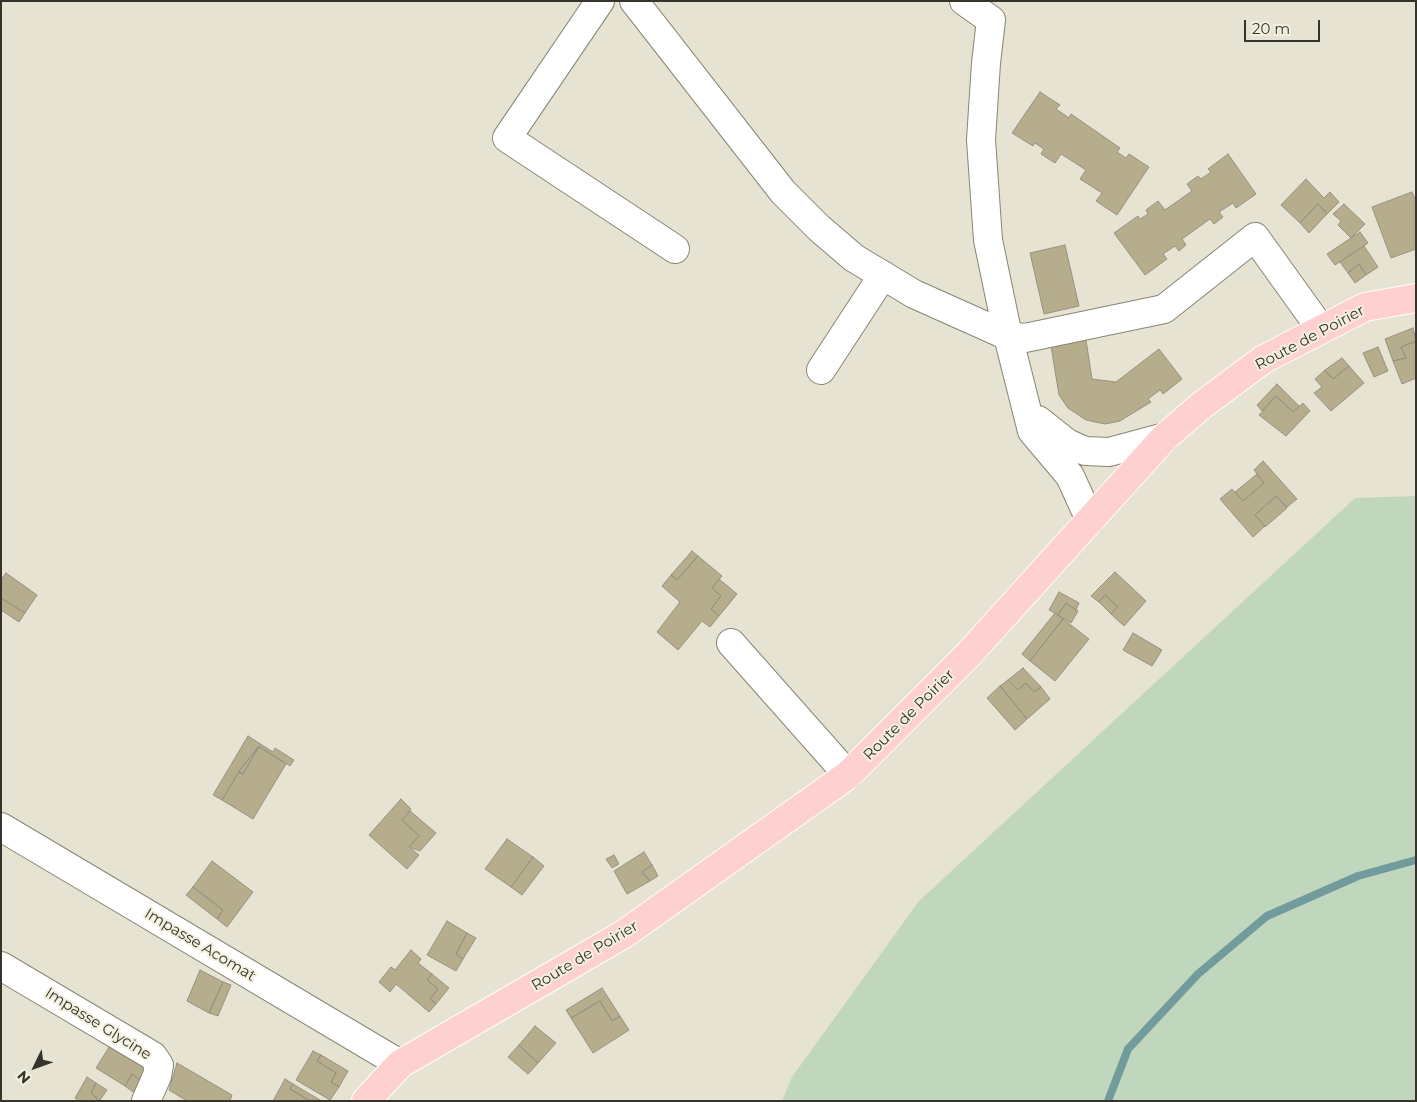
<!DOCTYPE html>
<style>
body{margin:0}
#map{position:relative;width:1417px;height:1102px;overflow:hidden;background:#e7e3d2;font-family:Montserrat,sans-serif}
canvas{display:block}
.frame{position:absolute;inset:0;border:2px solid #35332c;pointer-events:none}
.north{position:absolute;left:10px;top:1042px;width:50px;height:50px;-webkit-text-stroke:4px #f4f0df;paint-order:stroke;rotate:228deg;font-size:14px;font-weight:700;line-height:20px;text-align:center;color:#35332c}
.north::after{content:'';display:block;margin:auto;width:18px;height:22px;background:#35332c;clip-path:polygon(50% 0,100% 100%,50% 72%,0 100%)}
.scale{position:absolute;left:1244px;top:20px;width:76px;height:22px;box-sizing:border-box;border:2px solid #35332c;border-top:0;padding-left:6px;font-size:15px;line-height:18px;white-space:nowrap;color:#35332c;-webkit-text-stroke:4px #f4f0df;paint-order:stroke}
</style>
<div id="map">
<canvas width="1417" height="1102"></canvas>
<div class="frame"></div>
<div class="north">N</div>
<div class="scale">20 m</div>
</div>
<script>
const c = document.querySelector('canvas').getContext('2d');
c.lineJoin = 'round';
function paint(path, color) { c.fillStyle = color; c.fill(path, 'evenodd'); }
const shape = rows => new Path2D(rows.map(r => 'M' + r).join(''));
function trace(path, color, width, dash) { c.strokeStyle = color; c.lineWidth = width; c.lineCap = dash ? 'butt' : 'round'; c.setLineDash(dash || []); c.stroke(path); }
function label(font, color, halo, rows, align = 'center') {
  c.font = font + ' Montserrat,sans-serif'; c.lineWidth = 4; c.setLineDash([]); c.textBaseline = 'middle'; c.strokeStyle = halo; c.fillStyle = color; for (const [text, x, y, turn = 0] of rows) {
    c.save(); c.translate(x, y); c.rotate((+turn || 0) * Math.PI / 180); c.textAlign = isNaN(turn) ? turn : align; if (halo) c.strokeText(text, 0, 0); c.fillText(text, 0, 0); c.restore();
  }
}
const green = shape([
 [1416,496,1416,1101,782,1101,792,1077,919,901,1355,498]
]);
const stream = shape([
 [1108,1101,1128,1049,1198,974,1267,916,1358,876,1416,860]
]);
const building = shape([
 [1040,92,1060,105,1056,109,1069,118,1071,114,1120,148,1117,152,1126,158,1129,154,1149,167,1117,215,1096,201,1102,193,1080,179,1086,170,1061,154,1055,163,1041,154,1044,149,1035,143,1033,146,1012,133,1040,92],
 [1228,154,1256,194,1236,208,1233,203,1219,212,1223,217,1214,224,1210,219,1182,239,1186,245,1179,251,1175,246,1163,254,1167,259,1145,275,1114,233,1138,216,1140,219,1148,214,1146,210,1158,201,1165,210,1192,191,1187,184,1198,176,1201,179,1211,172,1208,169,1228,154],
 [1306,179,1324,198,1330,192,1339,202,1327,214,1318,204,1300,223,1281,205,1306,179],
 [1412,192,1416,201,1416,249,1391,258,1372,207,1412,192],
 [1318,204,1327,214,1309,233,1300,223,1318,204],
 [1344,204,1365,224,1351,238,1338,225,1341,221,1333,214,1344,204],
 [1360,232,1368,243,1335,265,1327,254,1360,232],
 [1065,245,1079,306,1044,314,1030,253,1065,245],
 [1364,246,1378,267,1366,275,1359,264,1348,273,1340,262,1364,246],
 [1359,264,1366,275,1355,283,1348,273,1359,264],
 [1413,328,1416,341,1401,347,1406,358,1393,361,1385,339,1413,328],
 [1086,340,1092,379,1116,382,1159,349,1182,379,1163,394,1160,390,1148,399,1151,402,1120,421,1105,424,1086,420,1068,408,1059,395,1051,346,1086,340],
 [1416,341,1416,378,1402,384,1393,361,1406,358,1401,347,1416,341],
 [1378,347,1388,371,1374,377,1363,353,1378,347],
 [1342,358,1349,366,1333,379,1325,370,1342,358],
 [1349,366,1364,383,1331,411,1314,393,1322,387,1315,379,1325,370,1333,379,1349,366],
 [1277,384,1299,406,1293,412,1276,396,1262,411,1257,405,1277,384],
 [1276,396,1293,412,1303,403,1310,411,1286,436,1259,415,1276,396],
 [1263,461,1297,499,1287,507,1276,496,1255,515,1265,526,1253,537,1220,499,1232,489,1243,501,1264,483,1254,470,1263,461],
 [1257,474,1264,483,1243,501,1235,492,1257,474],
 [1276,496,1287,508,1265,527,1255,515,1276,496],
 [692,551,698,556,677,580,671,575,692,551],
 [698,556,722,576,712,588,721,596,711,609,719,616,710,627,702,621,678,650,657,632,680,602,662,586,671,575,677,580,698,556],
 [1115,572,1146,601,1124,626,1111,614,1118,607,1105,595,1099,602,1091,596,1115,572],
 [6,573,37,595,25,613,1,598,1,580,6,573],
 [719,579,737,594,719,616,711,609,721,596,712,588,719,579],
 [1059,592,1079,603,1076,610,1066,603,1058,615,1049,610,1059,592],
 [1105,595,1118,607,1111,614,1099,602,1105,595],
 [1,598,25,613,19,622,1,610,1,598],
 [1066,603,1078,611,1071,623,1058,615,1066,603],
 [1055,613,1063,619,1030,661,1022,654,1055,613],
 [1063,619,1089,639,1055,681,1030,661,1063,619],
 [1133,633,1162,650,1152,666,1123,650,1133,633],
 [1023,668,1041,687,1034,692,1026,683,1018,690,1008,680,1023,668],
 [1008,680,1018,690,1026,683,1034,692,1041,687,1050,699,1027,719,1000,686,1008,680],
 [1000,686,1027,719,1015,730,987,698,1000,686],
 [248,736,273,752,275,748,294,760,290,766,259,746,239,771,222,800,213,795,248,736],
 [259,746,243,774,239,772,239,771,259,746],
 [259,747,286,764,253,819,222,800,239,772,243,774,259,747],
 [401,799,411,809,402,820,419,836,409,847,419,855,407,869,369,835,401,799],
 [410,811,436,833,420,851,409,847,419,836,402,820,410,811],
 [507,839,533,857,511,887,485,869,507,839],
 [644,852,652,865,642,872,650,881,627,894,614,871,644,852],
 [614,855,619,864,612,868,606,859,614,855],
 [533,857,544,866,522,895,511,887,533,857],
 [212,861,253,892,227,927,217,919,223,910,193,887,212,861],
 [652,865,658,876,650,881,642,872,652,865],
 [193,887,223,910,217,919,186,895,193,887],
 [447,921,467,933,456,954,463,959,456,971,427,955,447,921],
 [467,933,476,938,463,959,456,954,467,933],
 [411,950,421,959,418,963,432,974,427,980,438,989,430,999,436,1004,429,1012,396,984,390,992,379,982,391,967,395,970,411,950],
 [200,970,223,982,209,1013,187,1001,200,970],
 [432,974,449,988,436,1004,430,999,438,989,427,980,432,974],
 [223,982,231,985,218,1016,209,1013,223,982],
 [602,988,620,1016,612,1021,600,1001,571,1018,566,1010,602,988],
 [600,1001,612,1021,620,1016,629,1030,593,1053,571,1018,600,1001],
 [535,1026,556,1043,538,1063,519,1045,535,1026],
 [111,1044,149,1067,141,1081,132,1074,125,1086,96,1068,111,1044],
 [519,1045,538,1063,528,1074,508,1057,519,1045],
 [313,1051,321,1055,317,1061,336,1073,331,1082,339,1087,330,1100,296,1080,313,1051],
 [321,1055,348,1071,339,1087,331,1082,336,1073,317,1061,321,1055],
 [177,1063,232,1095,230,1101,187,1101,169,1090,177,1063],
 [132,1074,141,1081,133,1092,125,1086,132,1074],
 [87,1077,96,1083,91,1093,99,1101,79,1101,75,1098,87,1077],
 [285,1079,293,1084,290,1089,310,1101,273,1101,285,1079],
 [96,1083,107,1090,100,1100,91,1093,96,1083],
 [293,1084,320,1100,320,1101,310,1101,290,1089,293,1084]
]);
const minor = shape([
 [600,1,507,138,675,249],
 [634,1,783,192,819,228,854,258,914,294,1008,336,1025,338,1164,309,1255,237,1321,329],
 [964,1,991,20,986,63,981,140,988,240,1008,336,1032,431,1070,476,1090,520],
 [821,370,883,275],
 [1038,420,1067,443,1085,451,1109,452,1165,437],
 [731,643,848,775],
 [1,827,400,1064],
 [1,966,153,1056,159,1065,157,1076,146,1101]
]);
const major = shape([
 [366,1101,400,1064,624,934,848,775,968,655,1165,437,1202,405,1264,359,1365,307,1416,298]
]);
const streetNames = [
 ["Route de Poirier",1310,338,-28],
 ["Route de Poirier",909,715,-45],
 ["Impasse Acomat",200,945,31],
 ["Route de Poirier",585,956,-31],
 ["Impasse Glycine",98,1024,32]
];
paint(green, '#c0d7bd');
trace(stream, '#719b9c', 8);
paint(building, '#b5ad8c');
trace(building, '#969282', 1);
trace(minor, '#888575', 30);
trace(major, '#fff', 30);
trace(minor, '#fff', 28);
trace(major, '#ffd0d0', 28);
label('15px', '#35332c', '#f4f0df', streetNames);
</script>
